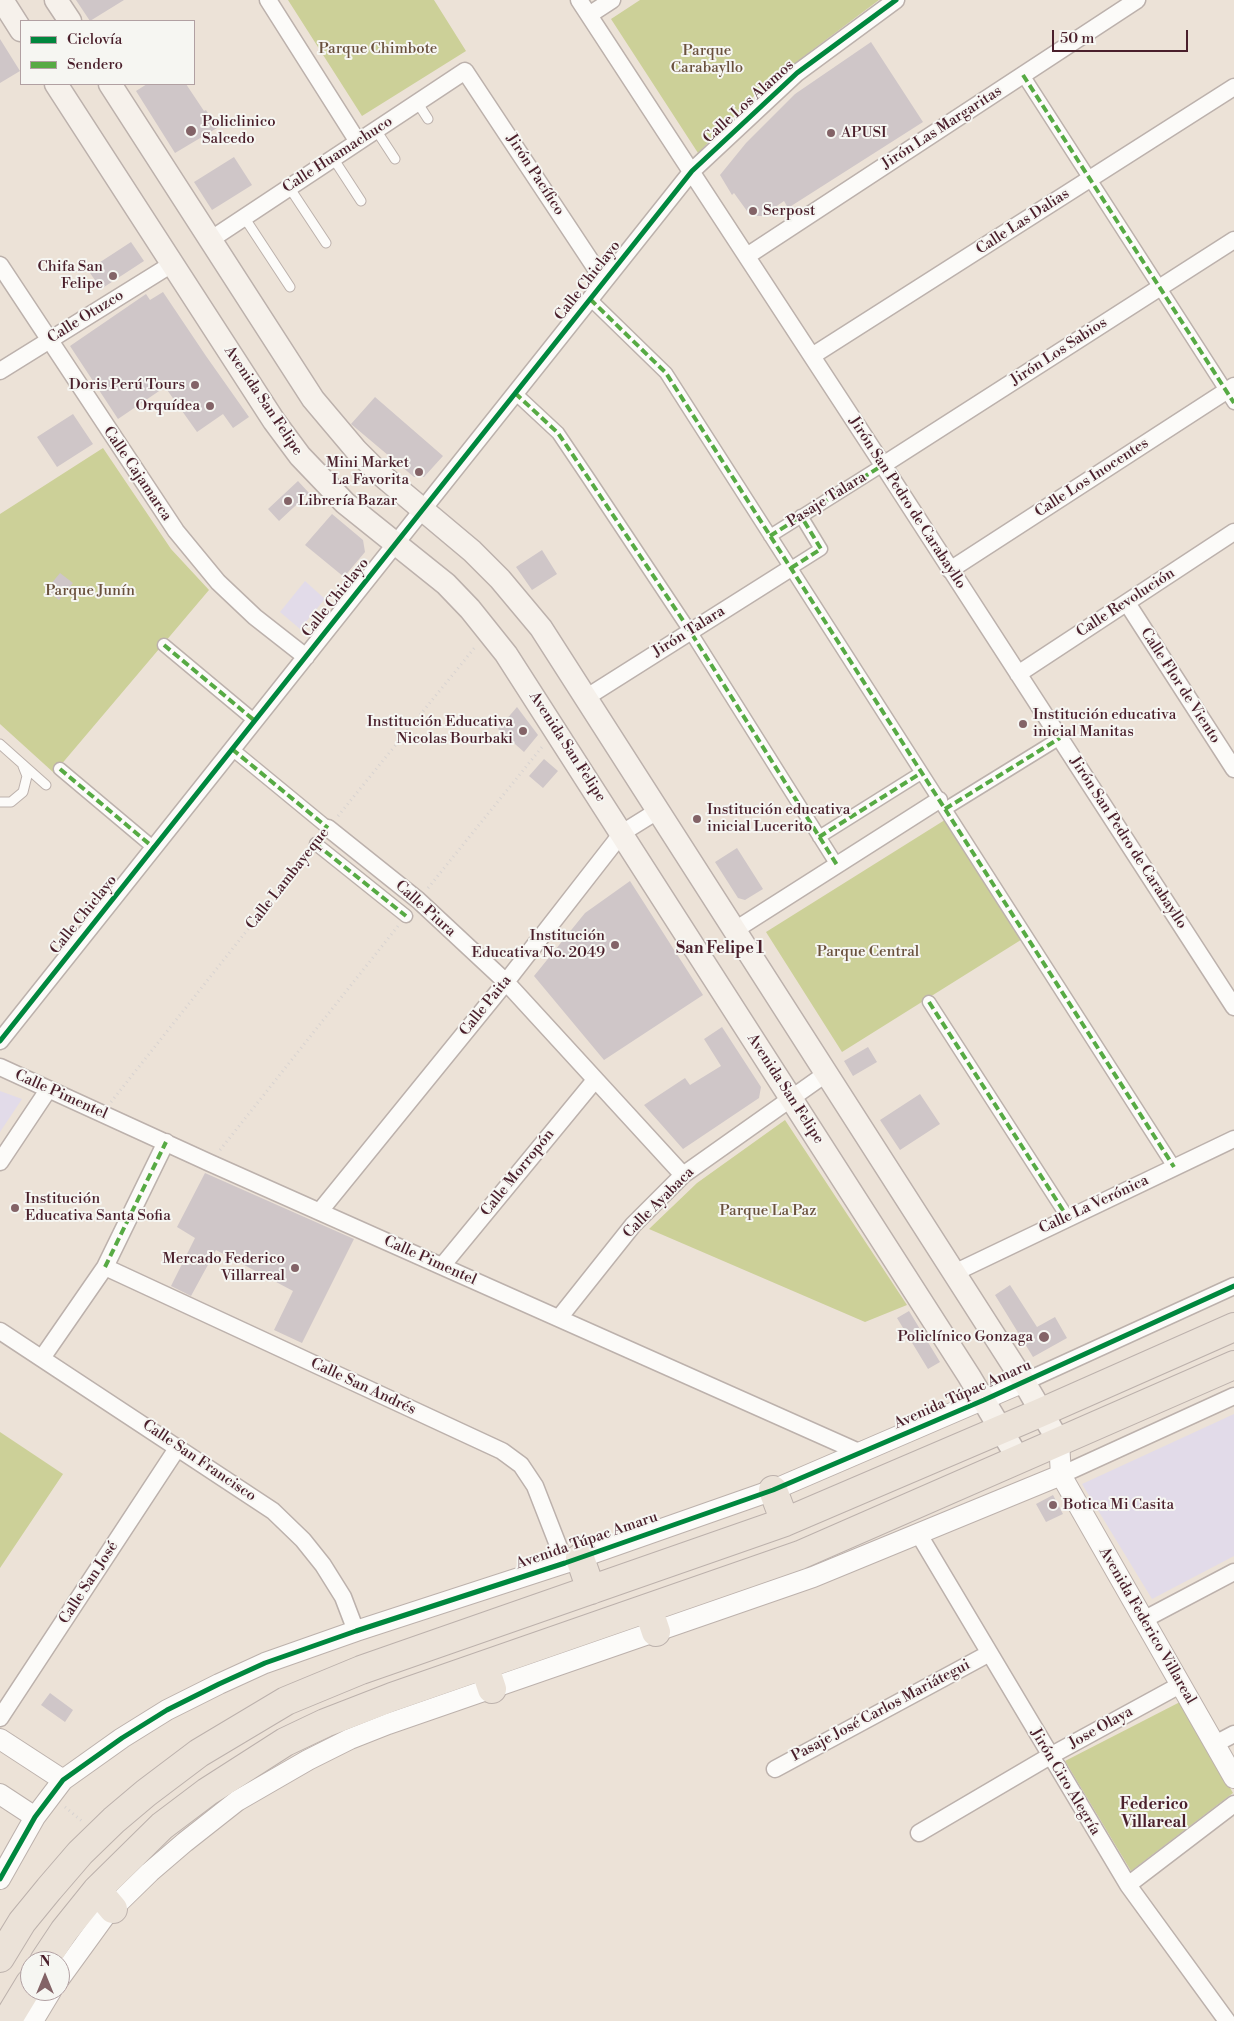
<!DOCTYPE html>
<meta charset="utf-8">
<style>
body{margin:0}
#map{position:relative;width:1234px;height:2021px;overflow:hidden;background:#ece2d7;font-family:"Libre Bodoni",serif}
canvas{display:block}
.legend{position:absolute;left:20px;top:20px;width:175px;height:65px;box-sizing:border-box;background:#f6f6f2;border:1px solid #b1a0a2;margin:0;padding:6px 9px;list-style:none;font-size:15px;color:#4a1f2b}
.legend li{display:flex;align-items:center;gap:10px;height:25px}
.legend b{width:25px;border:1px solid #b1a0a2}
.north{position:absolute;left:20px;top:1951px;width:50px;height:50px;box-sizing:border-box;background:#f6f6f2;border:1px solid #b1a0a2;border-radius:50%;rotate:0deg;font-size:14px;font-weight:700;line-height:20px;text-align:center;color:#4a1f2b}
.north::after{content:'';display:block;margin:auto;width:18px;height:22px;background:#836367;clip-path:polygon(50% 0,100% 100%,50% 72%,0 100%)}
.scale{position:absolute;left:1052px;top:30px;width:136px;height:22px;box-sizing:border-box;border:2px solid #4a1f2b;border-top:0;padding-left:6px;font-size:15px;line-height:18px;white-space:nowrap;color:#4a1f2b;-webkit-text-stroke:4px #f6f6f2;paint-order:stroke}
</style>
<div id="map">
<canvas width="1234" height="2021"></canvas>
<ul class="legend">
<li><b style="height:6px;background:#00873e"></b>Ciclovía</li>
<li><b style="height:6px;background:#57aa44"></b>Sendero</li>
</ul>
<div class="north">N</div>
<div class="scale">50 m</div>
</div>
<script>
const c = document.querySelector('canvas').getContext('2d');
c.lineJoin = 'round';
function paint(path, color) { c.fillStyle = color; c.fill(path, 'evenodd'); }
const shape = rows => new Path2D(rows.map(r => 'M' + r).join(''));
function trace(path, color, width, dash) { c.strokeStyle = color; c.lineWidth = width; c.lineCap = dash ? 'butt' : 'round'; c.setLineDash(dash || []); c.stroke(path); }
function label(font, color, halo, rows, align = 'center') {
  c.font = font + ' "Libre Bodoni",serif'; c.lineWidth = 4; c.setLineDash([]); c.textBaseline = 'middle'; c.strokeStyle = halo; c.fillStyle = color; for (const [text, x, y, turn = 0] of rows) {
    c.save(); c.translate(x, y); c.rotate((+turn || 0) * Math.PI / 180); c.textAlign = isNaN(turn) ? turn : align; if (halo) c.strokeText(text, 0, 0); c.fillText(text, 0, 0); c.restore();
  }
}
const built = shape([
 [305,581,325,599,300,629,280,612],
 [0,1091,22,1099,0,1132],
 [1234,1414,1234,1556,1152,1599,1082,1484]
]);
const green = shape([
 [288,0,434,0,466,51,362,116],
 [640,0,879,0,763,87,698,153,611,19],
 [103,448,171,549,209,590,54,773,0,724,0,514],
 [948,818,1024,938,842,1052,766,932],
 [785,1120,907,1305,865,1322,649,1229,697,1183],
 [0,1432,63,1474,0,1568],
 [1180,1702,1233,1793,1131,1871,1065,1761]
]);
const building = shape([
 [76,0,124,0,90,21],
 [0,39,20,71,0,83],
 [871,42,923,122,788,208,784,201,762,216,757,216,747,211,734,193,732,195,720,175,746,143,795,94],
 [147,84,186,84,204,111,206,110,217,128,175,153,136,91],
 [234,157,252,185,212,210,194,182],
 [131,242,144,261,101,289,88,270],
 [163,292,206,356,249,417,233,428,223,414,197,432,165,387,118,419,70,346,146,294,150,300],
 [375,397,443,456,424,477,414,477,351,424],
 [73,414,93,444,57,467,37,437],
 [298,481,309,493,279,521,268,509],
 [332,514,363,540,365,552,344,577,305,545],
 [542,550,557,574,532,590,516,567],
 [60,573,73,583,59,600,46,590],
 [517,707,538,735,524,752,498,729],
 [544,759,558,771,543,788,529,776],
 [737,848,763,889,745,900,738,898,715,862],
 [630,881,703,995,604,1060,534,976,585,913],
 [722,1027,761,1087,759,1098,683,1149,644,1105,685,1078,690,1085,721,1066,704,1039],
 [868,1047,877,1062,853,1076,844,1061],
 [920,1094,940,1124,900,1150,880,1120],
 [205,1173,354,1239,302,1343,274,1330,293,1291,216,1250,191,1296,171,1286,195,1238,177,1227],
 [1010,1285,1037,1327,1055,1317,1067,1338,1033,1357,995,1295],
 [909,1311,940,1362,928,1369,897,1318],
 [1053,1495,1063,1514,1046,1522,1036,1504],
 [50,1693,73,1710,65,1722,41,1705]
]);
const path = shape([
 [338,816,476,646],
 [428,888,542,747],
 [111,1102,306,856],
 [220,1150,398,926],
 [65,1807,83,1822]
]);
const service = shape([
 [417,102,428,119],
 [376,130,395,159],
 [333,158,361,201],
 [289,187,326,243],
 [244,217,290,287],
 [0,744,46,785],
 [0,802,11,802,23,792,27,776,23,766]
]);
const pedestrian = shape([
 [1023,75,1234,403],
 [590,299,666,373,1174,1167],
 [515,393,558,433,589,479,690,631,837,865],
 [770,536,883,465],
 [791,568,821,549,801,516],
 [164,645,255,721],
 [232,749,328,828],
 [60,769,154,848],
 [945,809,1060,738],
 [819,837,921,773],
 [316,844,406,916],
 [929,1002,1068,1218]
]);
const minor = shape([
 [268,0,358,142],
 [579,0,883,465,1234,1007],
 [589,15,612,0],
 [210,240,465,71,604,281],
 [747,256,1137,0],
 [0,265,176,531,218,582,255,617,306,657],
 [812,356,1234,87],
 [0,371,172,264],
 [883,465,1234,240],
 [950,570,1234,386],
 [1127,603,1234,769],
 [1018,674,1234,532],
 [587,697,791,568],
 [328,828,418,900,506,982,683,1175],
 [735,930,939,800],
 [0,1041,692,171,797,73,896,0],
 [0,1067,210,1163,861,1453],
 [0,1162,48,1090],
 [320,1211,506,982,622,833,659,810],
 [442,1266,595,1080],
 [105,1267,502,1451,521,1465,535,1486,565,1563],
 [954,1273,1234,1139],
 [559,1318,633,1225,683,1175,827,1073],
 [0,1331,273,1511,303,1540,323,1565,343,1597,356,1631],
 [42,1358,105,1267,166,1142],
 [1024,1382,1234,1286],
 [1061,1475,1234,1396],
 [918,1533,1128,1885,1227,2021],
 [1143,1620,1234,1572],
 [0,1718,178,1447],
 [1215,1744,1234,1734],
 [775,1769,988,1654],
 [919,1833,1050,1756,1180,1685],
 [1128,1885,1234,1804]
]);
const tertiary = shape([
 [1059,1442,1061,1475,1234,1778],
 [0,1739,63,1780],
 [0,1794,35,1817],
 [0,1879,35,1817,63,1780,122,1738,167,1710,219,1684,265,1663,356,1631,565,1563,773,1490,1024,1382],
 [60,1978,105,1916,150,1872,185,1842,237,1801,308,1760,350,1739,388,1724,813,1577,1061,1475],
 [33,2021,51,1991]
]);
const secondary = shape([
 [2,0,21,30],
 [56,0,70,21],
 [56,84,274,421,300,456,345,503,446,584,470,609,506,654,969,1376,1019,1460],
 [110,84,313,399,356,450,379,473,472,551,500,579,541,628,1024,1382,1059,1442]
]);
const trunk = shape([
 [773,1490,785,1522],
 [580,1558,591,1590],
 [648,1608,656,1632],
 [484,1665,492,1689],
 [97,1890,113,1909],
 [0,1958,22,1922,49,1889,80,1853,114,1820,146,1793,199,1753,286,1701,361,1670,785,1522,1042,1412,1234,1327],
 [44,1961,64,1931,97,1890,162,1826,207,1792,285,1742,325,1723,392,1697,800,1555,1234,1365],
 [7,2021,30,1983]
]);
const quiet = shape([
 [1023,75,1234,403],
 [590,299,666,373,1174,1167],
 [515,393,558,433,589,479,690,631,837,865],
 [770,536,883,465],
 [791,568,821,549,801,516],
 [164,645,255,721],
 [232,749,328,828],
 [60,769,154,848],
 [945,809,1060,738],
 [819,837,921,773],
 [316,844,406,916],
 [929,1002,1068,1218],
 [105,1267,166,1142]
]);
const cycleway = shape([
 [0,1041,692,171,797,73,896,0],
 [0,1879,35,1817,63,1780,122,1738,167,1710,219,1684,265,1663,356,1631,565,1563,773,1490,984,1400,1234,1286]
]);
const markers = [
 [191,131,6,"#836367"],
 [831,133,5,"#836367"],
 [753,211,5,"#836367"],
 [113,276,5,"#836367"],
 [195,385,5,"#836367"],
 [210,406,5,"#836367"],
 [419,472,5,"#836367"],
 [288,501,5,"#836367"],
 [1023,724,5,"#836367"],
 [523,731,5,"#836367"],
 [697,819,5,"#836367"],
 [615,945,5,"#836367"],
 [15,1208,5,"#836367"],
 [295,1268,5,"#836367"],
 [1044,1337,6,"#836367"],
 [1053,1505,5,"#836367"]
];
const parkNames = [
 ["Parque Chimbote",378,49],
 ["Parque",707,51],
 ["Carabayllo",707,68],
 ["Parque Junín",90,591],
 ["Parque Central",868,952],
 ["Parque La Paz",768,1211]
];
const streetNames = [
 ["Calle Los Alamos",749,102,-42],
 ["Jirón Las Margaritas",942,128,-33],
 ["Calle Huamachuco",338,155,-33],
 ["Jirón Pacífico",535,175,57],
 ["Calle Las Dalias",1023,222,-33],
 ["Calle Chiclayo",588,281,-52],
 ["Calle Otuzco",86,317,-32],
 ["Jirón Los Sabios",1059,352,-33],
 ["Avenida San Felipe",263,401,56],
 ["Calle Cajamarca",137,474,56],
 ["Calle Los Inocentes",1092,478,-33],
 ["Pasaje Talara",827,500,-32],
 ["Jirón San Pedro de Carabayllo",907,503,57],
 ["Calle Chiclayo",336,598,-51],
 ["Calle Revolución",1126,603,-33],
 ["Jirón Talara",689,632,-32],
 ["Calle Flor de Viento",1180,686,57],
 ["Avenida San Felipe",567,747,57],
 ["Jirón San Pedro de Carabayllo",1128,843,57],
 ["Calle Lambayeque",288,879,-52],
 ["Calle Piura",425,909,42],
 ["Calle Chiclayo",84,915,-51],
 ["Calle Paita",486,1006,-51],
 ["Avenida San Felipe",785,1089,57],
 ["Calle Pimentel",61,1095,24],
 ["Calle Morropón",518,1173,-51],
 ["Calle Ayabaca",659,1203,-45],
 ["Calle La Verónica",1094,1205,-25],
 ["Calle Pimentel",430,1261,24],
 ["Calle San Andrés",363,1387,25],
 ["Avenida Túpac Amaru",963,1395,-24],
 ["Calle San Francisco",199,1461,34],
 ["Avenida Túpac Amaru",587,1541,-19],
 ["Calle San José",89,1583,-57],
 ["Avenida Federico Villareal",1147,1626,60],
 ["Pasaje José Carlos Mariátegui",881,1711,-28],
 ["Jose Olaya",1101,1728,-29],
 ["Jirón Ciro Alegría",1065,1782,59]
];
const poiNames = [
 ["Policlinico",202,122],
 ["Salcedo",202,139],
 ["APUSI",841,133],
 ["Serpost",763,211],
 ["Chifa San",103,267,"right"],
 ["Felipe",103,284,"right"],
 ["Doris Perú Tours",185,385,"right"],
 ["Orquídea",200,406,"right"],
 ["Mini Market",409,463,"right"],
 ["La Favorita",409,480,"right"],
 ["Librería Bazar",298,501],
 ["Institución educativa",1033,715],
 ["inicial Manitas",1033,732],
 ["Institución Educativa",513,722,"right"],
 ["Nicolas Bourbaki",513,739,"right"],
 ["Institución educativa",707,810],
 ["inicial Lucerito",707,827],
 ["Institución",605,936,"right"],
 ["Educativa No. 2049",605,953,"right"],
 ["Institución",25,1199],
 ["Educativa Santa Sofia",25,1216],
 ["Mercado Federico",285,1259,"right"],
 ["Villarreal",285,1276,"right"],
 ["Policlínico Gonzaga",1033,1337,"right"],
 ["Botica Mi Casita",1063,1505]
];
const neighbourhoodNames = [
 ["San Felipe 1",720,949],
 ["Federico",1154,1805],
 ["Villareal",1154,1823]
];
paint(built, '#e2dbe9');
paint(green, '#ccd098');
paint(building, '#cfc6c8');
trace(service, '#bcb1ac', 11);
trace(pedestrian, '#bcb1ac', 15);
trace(minor, '#bcb1ac', 19);
trace(tertiary, '#bcb1ac', 22);
trace(secondary, '#bcb1ac', 25);
trace(trunk, '#bcb1ac', 30);
trace(path, '#d8d3d1', 3, [1, 4]);
trace(service, '#fcfbf9', 9);
trace(pedestrian, '#fcfbf9', 12);
trace(minor, '#fcfbf9', 16);
trace(tertiary, '#fcfbf9', 20);
trace(secondary, '#f6f1eb', 22);
trace(trunk, '#ebe2d8', 28);
trace(quiet, '#57aa44', 4, [8, 4]);
trace(cycleway, '#00873e', 5);
for (const [x, y, r, color] of markers) { const dot = new Path2D(); dot.arc(x, y, r, 0, 2 * Math.PI); c.fillStyle = color; c.fill(dot); trace(dot, '#f6f6f2', 2); }
label('15px', '#69503c', '#f6f6f2', parkNames);
label('15px', '#4a1f2b', '#f6f6f2', streetNames);
label('15px', '#4a1f2b', '#f6f6f2', poiNames, 'left');
label('bold 16px', '#4a1f2b', '#f6f6f2', neighbourhoodNames);
</script>
